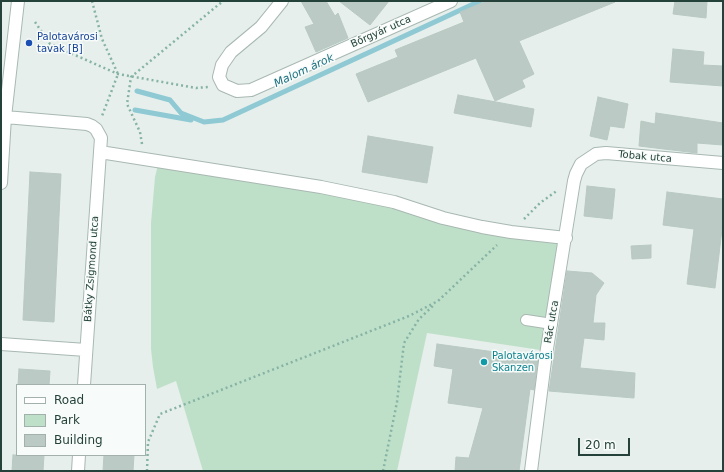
<!DOCTYPE html>
<meta charset="utf-8">
<style>
body{margin:0}
#map{position:relative;width:724px;height:472px;overflow:hidden;background:#e6efeb;font-family:"DejaVu Sans",sans-serif}
canvas{display:block}
.frame{position:absolute;inset:0;border:2px solid #24423a;pointer-events:none}
.legend{position:absolute;left:16px;top:384px;width:130px;height:72px;box-sizing:border-box;background:#f7fbf9;border:1px solid #a3b1ad;margin:0;padding:5px 7px;list-style:none;font-size:12px;color:#24423a}
.legend li{display:flex;align-items:center;gap:8px;height:20px}
.legend b{width:20px;border:1px solid #a3b1ad}
.scale{position:absolute;left:578px;top:438px;width:52px;height:18px;box-sizing:border-box;border:2px solid #24423a;border-top:0;padding-left:5px;font-size:12px;line-height:14px;white-space:nowrap;color:#24423a;-webkit-text-stroke:3px #f7fbf9;paint-order:stroke}
</style>
<div id="map">
<canvas width="724" height="472"></canvas>
<div class="frame"></div>
<ul class="legend">
<li><b style="height:5px;background:#fff"></b>Road</li>
<li><b style="height:11px;background:#bfe0c8"></b>Park</li>
<li><b style="height:11px;background:#bbcac4"></b>Building</li>
</ul>
<div class="scale">20 m</div>
</div>
<script>
const c = document.querySelector('canvas').getContext('2d');
c.lineJoin = 'round';
function paint(path, color) { c.fillStyle = color; c.fill(path, 'evenodd'); }
const shape = rows => new Path2D(rows.map(r => 'M' + r).join(''));
function trace(path, color, width, dash) { c.strokeStyle = color; c.lineWidth = width; c.lineCap = dash ? 'butt' : 'round'; c.setLineDash(dash || []); c.stroke(path); }
function label(font, color, halo, rows, align = 'center') {
  c.font = font + ' "DejaVu Sans",sans-serif'; c.lineWidth = 3; c.setLineDash([]); c.textBaseline = 'middle'; c.strokeStyle = halo; c.fillStyle = color; for (const [text, x, y, turn = 0] of rows) {
    c.save(); c.translate(x, y); c.rotate((+turn || 0) * Math.PI / 180); c.textAlign = isNaN(turn) ? turn : align; if (halo) c.strokeText(text, 0, 0); c.fillText(text, 0, 0); c.restore();
  }
}
const green = shape([
 [159,161,321,187,443,218,566,238,547,351,427,333,397,471,203,471,176,381,157,389,153,367,151,349,151,223,155,177]
]);
const stream = shape([
 [137,91,170,100,181,113,204,122,223,120,480,1],
 [135,110,191,120]
]);
const building = shape([
 [301,1,326,1,335,16,338,13,348,38,316,52,305,27,314,24,301,1],
 [339,1,389,1,370,25,339,1],
 [487,1,615,2,519,41,534,74,522,80,525,87,495,101,476,58,368,102,356,74,398,57,395,50,464,22,460,12,487,1],
 [675,1,707,1,706,18,673,14,675,1],
 [673,49,704,52,703,65,723,66,723,86,670,82,673,49],
 [458,95,534,109,531,127,454,113,458,95],
 [598,97,628,104,624,128,610,126,607,140,590,136,598,97],
 [656,113,723,123,723,145,697,143,697,153,639,146,641,121,655,124,656,113],
 [368,136,433,147,427,183,362,172,368,136],
 [30,172,61,174,54,322,23,320,30,172],
 [587,186,615,189,612,219,584,216,587,186],
 [667,192,723,199,723,221,715,288,687,284,694,229,663,225,667,192],
 [651,245,651,258,632,259,631,246,651,245],
 [567,271,592,273,604,283,596,295,593,323,605,323,604,340,584,338,580,368,635,373,634,398,549,391,567,271],
 [437,344,538,358,534,390,530,389,519,471,455,471,456,457,469,458,483,408,448,403,453,369,434,366,437,344],
 [19,369,50,371,49,385,18,385,19,369],
 [13,455,44,455,43,471,12,471,13,455],
 [104,455,134,455,133,471,103,471,104,455]
]);
const path = shape([
 [92,1,102,39,118,74,102,116],
 [35,22,50,44,118,74,196,88,208,87],
 [142,144,140,132,127,104,131,77,223,1],
 [524,219,540,203,558,190],
 [147,471,148,442,160,414,409,316,438,301,497,245],
 [383,471,397,402,404,343,419,319,435,304]
]);
const lane = shape([
 [526,320,552,324]
]);
const street = shape([
 [282,1,261,27,231,52,222,65,219,77,223,85,237,91,251,90,451,1],
 [5,117,87,124,92,126,96,129,101,138,100,152,321,187,394,202,443,218,482,227,511,232,566,238],
 [1,183,5,117,18,1],
 [1,344,86,350],
 [84,385,100,152],
 [78,471,79,455],
 [531,471,545,361,574,181,576,174,581,164,596,154,606,153,723,163]
]);
const markers = [
 [29,43,4,"#1a4fb4"],
 [484,362,4,"#0f9aa8"]
];
const streetNames = [
 ["Bőrgyár utca",381,32,-24],
 ["Tobak utca",645,157,5],
 ["Bátky Zsigmond utca",92,269,-86],
 ["Rác utca",552,322,-80]
];
const transitNames = [
 ["Palotavárosi",37,37],
 ["tavak [B]",37,49]
];
const cultureNames = [
 ["Palotavárosi",492,356],
 ["Skanzen",492,368]
];
const waterNames = [
 ["Malom árok",304,71,-25]
];
paint(green, '#bfe0c8');
trace(stream, '#8ec9d4', 5);
paint(building, '#bbcac4');
trace(building, '#b8c9c2', 1);
trace(lane, '#a8b8b2', 12);
trace(street, '#a8b8b2', 14);
trace(path, '#86b3a5', 2.5, [2, 3]);
trace(lane, '#fff', 10);
trace(street, '#fff', 12);
for (const [x, y, r, color] of markers) { const dot = new Path2D(); dot.arc(x, y, r, 0, 2 * Math.PI); c.fillStyle = color; c.fill(dot); trace(dot, '#f7fbf9', 1.5); }
label('10px', '#24423a', '#f7fbf9', streetNames);
label('10px', '#164399', '#f7fbf9', transitNames, 'left');
label('10px', '#0d838f', '#f7fbf9', cultureNames, 'left');
label('italic 11px', '#1c6f80', '#f7fbf9', waterNames);
</script>
